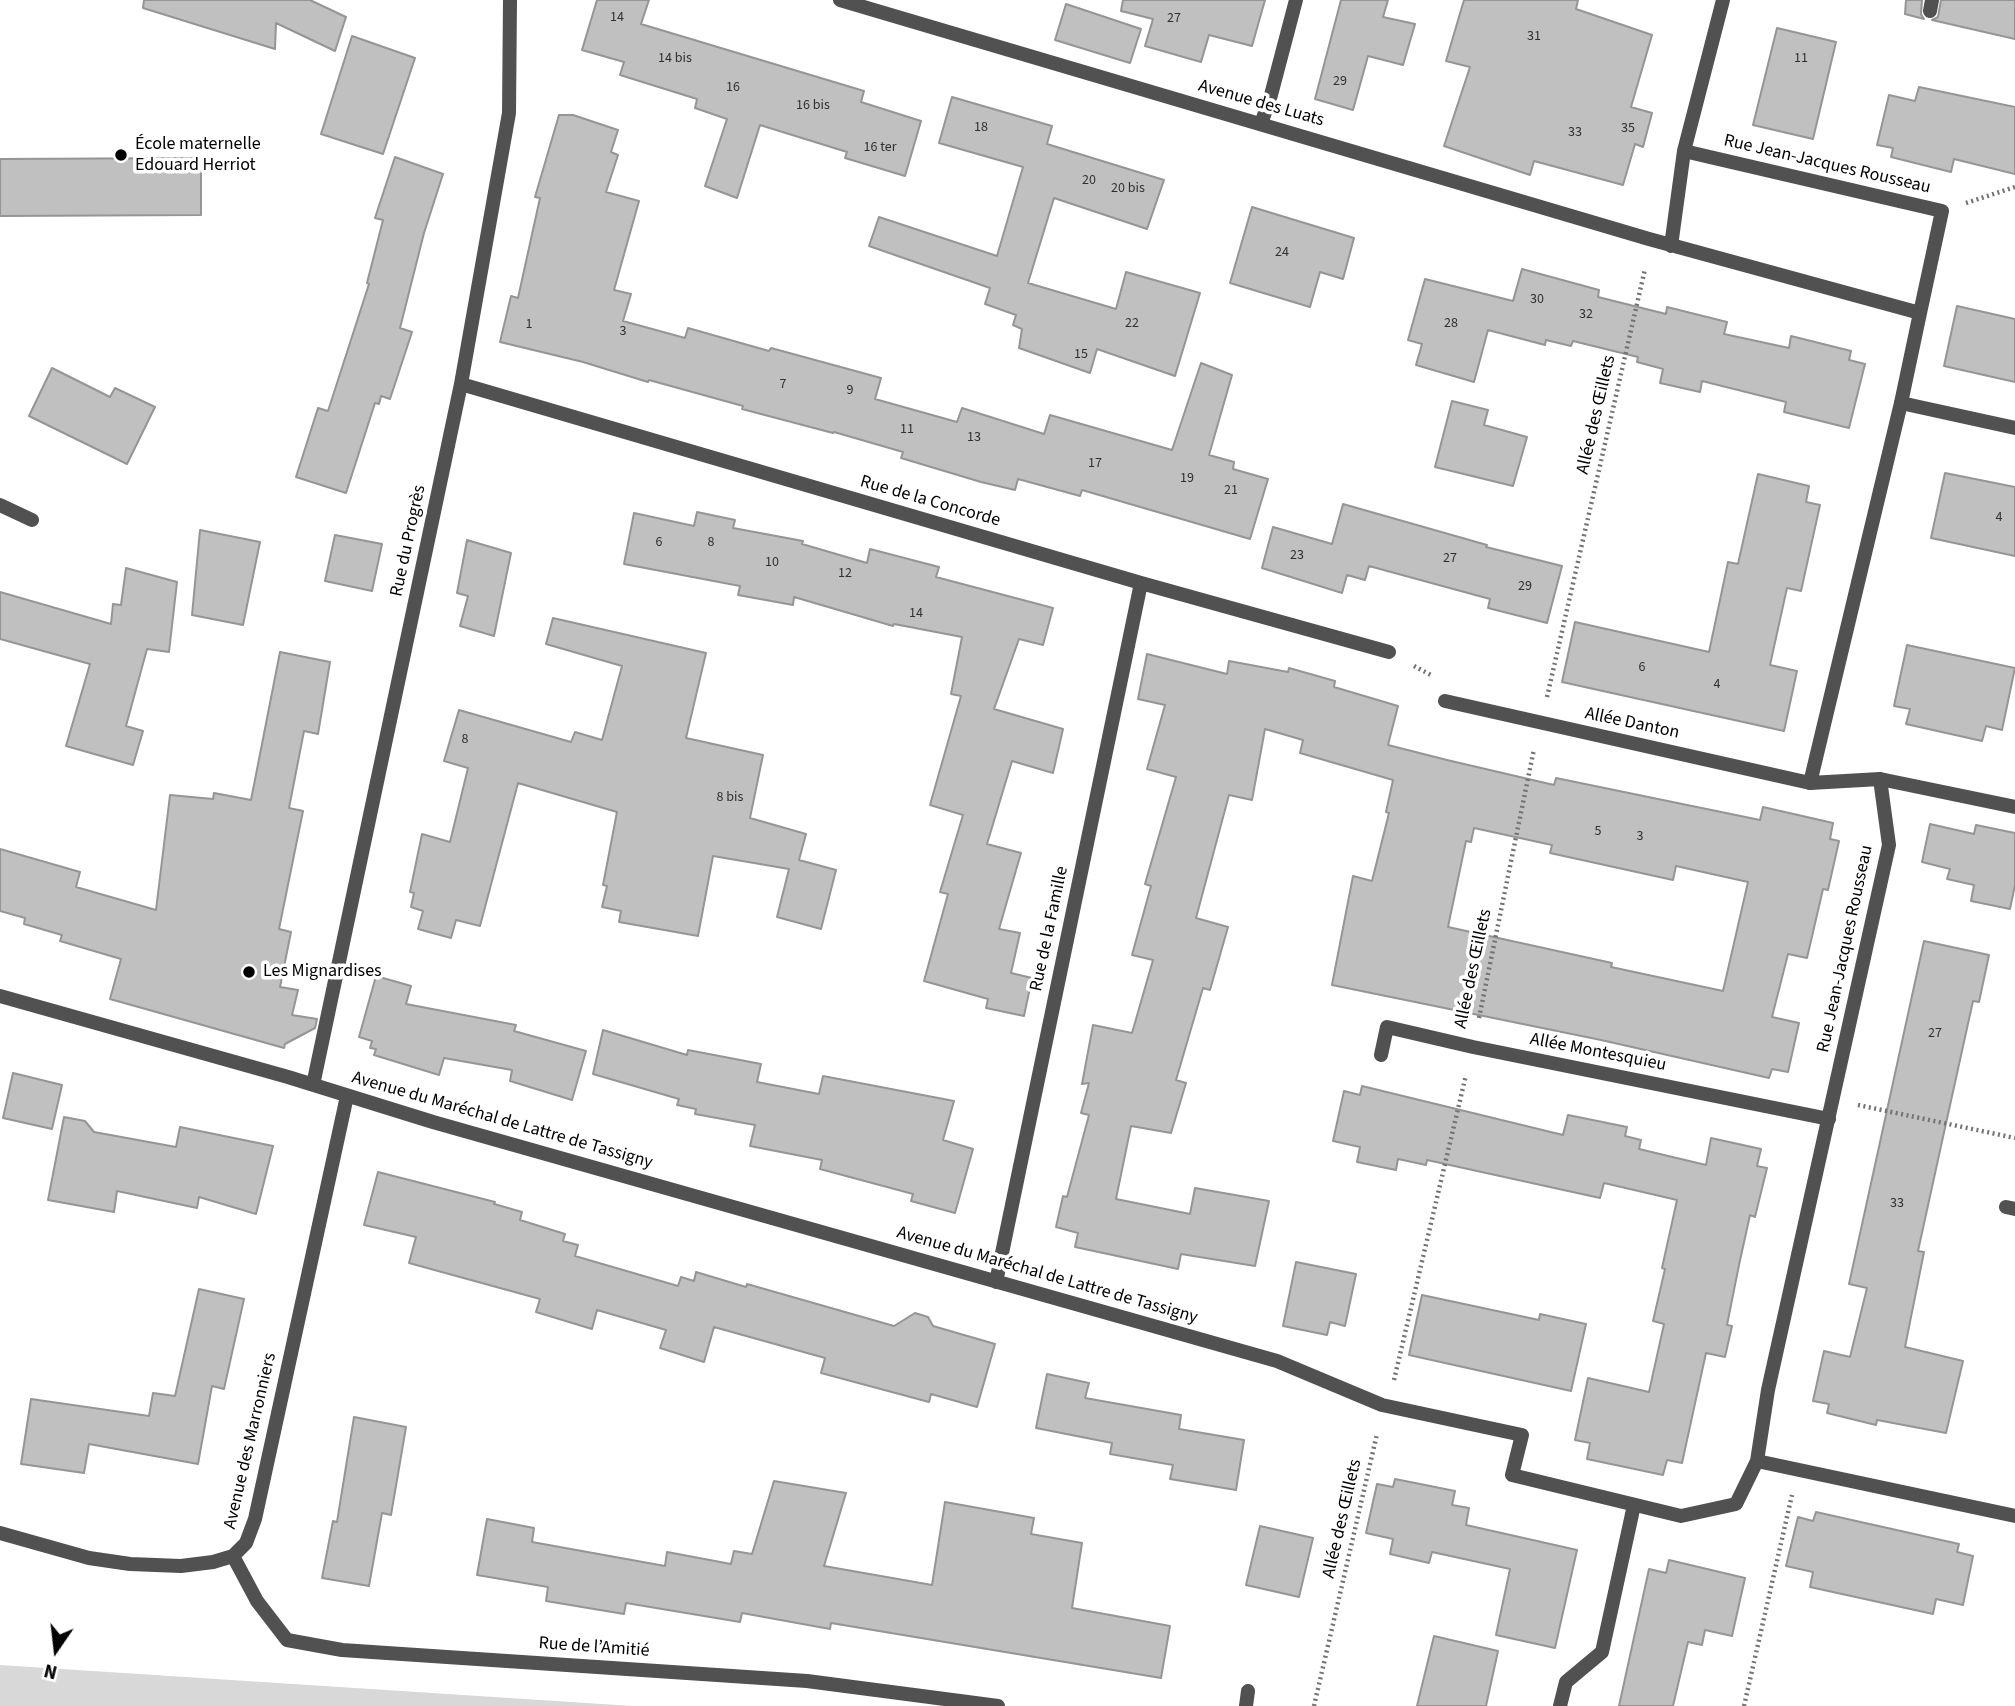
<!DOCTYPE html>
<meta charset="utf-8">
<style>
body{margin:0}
#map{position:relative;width:2015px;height:1706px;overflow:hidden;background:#fff;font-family:"Source Sans 3",sans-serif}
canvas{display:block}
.north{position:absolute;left:21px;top:1615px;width:70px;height:70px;-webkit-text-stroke:5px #fff;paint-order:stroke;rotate:194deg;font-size:19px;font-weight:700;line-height:28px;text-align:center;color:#000}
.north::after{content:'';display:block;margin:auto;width:24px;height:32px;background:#000;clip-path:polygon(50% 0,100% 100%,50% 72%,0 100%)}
</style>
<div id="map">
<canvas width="2015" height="1706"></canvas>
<div class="north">N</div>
</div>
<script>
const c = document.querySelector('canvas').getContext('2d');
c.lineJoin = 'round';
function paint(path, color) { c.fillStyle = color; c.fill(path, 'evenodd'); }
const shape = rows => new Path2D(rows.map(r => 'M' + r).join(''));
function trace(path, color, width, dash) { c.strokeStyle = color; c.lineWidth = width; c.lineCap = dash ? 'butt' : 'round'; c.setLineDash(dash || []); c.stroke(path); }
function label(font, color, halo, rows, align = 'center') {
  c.font = font + ' "Source Sans 3",sans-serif'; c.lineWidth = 7; c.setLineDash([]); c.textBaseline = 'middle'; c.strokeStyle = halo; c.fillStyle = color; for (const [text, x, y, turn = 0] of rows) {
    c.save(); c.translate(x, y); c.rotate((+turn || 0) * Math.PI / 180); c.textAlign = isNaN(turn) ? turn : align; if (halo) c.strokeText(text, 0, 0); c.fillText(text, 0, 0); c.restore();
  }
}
const green = shape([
 [0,1665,633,1706,0,1706]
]);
const building = shape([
 [144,0,310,0,346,17,335,51,276,23,275,49,143,8,144,0],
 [597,0,649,0,641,24,864,91,861,102,921,121,905,176,845,158,847,152,760,125,737,198,705,186,727,119,695,108,697,99,620,75,624,62,582,50,597,0],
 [1123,0,1265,0,1252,46,1209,35,1201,62,1145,46,1153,19,1121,11,1123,0],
 [1341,0,1388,0,1383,17,1415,24,1403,65,1368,56,1353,110,1315,99,1341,0],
 [1464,0,1578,0,1576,9,1652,35,1631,107,1652,113,1643,147,1635,144,1623,185,1534,161,1530,175,1444,146,1470,67,1446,61,1464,0],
 [1906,0,1922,0,1921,14,1924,19,1905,14,1906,0],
 [1941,0,2015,0,2015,39,1932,20,1938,17,1941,0],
 [1066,4,1141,29,1130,63,1055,40,1066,4],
 [1777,28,1836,42,1813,139,1753,125,1777,28],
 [352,36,415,58,383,154,321,134,352,36],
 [1919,87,2015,107,2015,174,1954,159,1951,172,1891,157,1893,148,1877,145,1889,95,1915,101,1919,87],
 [952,97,1052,126,1047,144,1164,180,1147,229,1054,198,1028,283,1116,309,1126,272,1200,293,1175,376,1097,349,1090,373,1019,348,1022,329,1013,325,1016,315,985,304,990,288,869,246,879,217,997,256,1023,167,939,143,952,97],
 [559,115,573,115,618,130,611,152,618,155,606,192,639,201,614,290,631,294,623,321,685,338,688,328,769,351,771,348,881,378,875,399,957,422,962,408,1044,434,1050,415,1172,450,1201,363,1232,375,1209,455,1234,462,1233,469,1268,479,1250,539,1082,490,1080,496,1018,479,1015,490,981,482,901,458,903,452,834,432,833,433,742,409,743,406,649,380,648,382,583,362,500,342,511,296,518,298,540,198,535,197,559,115],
 [395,157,443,174,424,233,400,328,412,332,390,399,381,396,379,404,375,403,346,493,296,477,318,408,328,411,369,284,367,283,383,220,375,218,395,157],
 [201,158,201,215,0,216,0,159,201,158],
 [1252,207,1354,238,1343,279,1320,272,1310,307,1230,283,1252,207],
 [1522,269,1599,290,1598,297,1666,314,1667,307,1727,322,1724,334,1789,348,1791,336,1851,351,1849,360,1865,364,1849,428,1784,412,1786,402,1702,381,1700,392,1660,383,1663,369,1637,362,1638,357,1573,341,1571,346,1546,340,1545,345,1488,330,1474,382,1416,365,1422,344,1408,340,1425,279,1513,301,1522,269],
 [1957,306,2015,319,2015,382,1944,366,1957,306],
 [52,368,110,397,115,388,155,407,127,464,29,416,52,368],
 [1452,401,1488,410,1484,425,1527,437,1513,486,1435,467,1452,401],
 [1945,473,2015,487,2015,556,1931,538,1945,473],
 [1758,474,1809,486,1806,502,1820,505,1801,591,1787,588,1770,665,1797,671,1784,731,1562,682,1575,622,1709,652,1728,562,1738,564,1758,474],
 [1343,504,1487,545,1486,547,1562,566,1547,623,1488,608,1490,599,1369,566,1365,580,1347,575,1342,593,1262,568,1273,527,1332,544,1343,504],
 [697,512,735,520,733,528,803,541,802,544,867,563,870,549,939,567,936,577,1053,608,1043,645,1019,639,994,709,1063,729,1053,773,1012,761,987,844,1021,853,999,929,1020,933,1011,973,1032,978,1024,1016,986,1008,988,999,924,981,948,894,940,892,963,815,930,805,961,696,951,694,962,637,894,624,893,626,794,597,793,605,738,595,740,586,624,564,634,513,694,526,697,512],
 [200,530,260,542,243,625,192,615,200,530],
 [335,535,382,544,372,591,325,581,335,535],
 [467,540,511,553,494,636,460,626,468,596,457,593,467,540],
 [126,568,177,582,169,652,147,649,126,726,143,731,133,765,66,746,90,664,0,639,0,592,111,624,113,604,121,605,126,568],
 [553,618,706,653,686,738,763,755,750,818,806,834,799,860,836,870,821,929,777,917,789,869,713,856,698,936,619,922,621,911,602,907,607,886,603,885,617,812,518,783,480,926,456,920,451,938,418,929,423,911,411,907,414,893,410,892,422,834,450,842,468,768,444,761,459,710,571,742,575,732,602,740,622,666,546,644,553,618],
 [1907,645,2015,668,2002,730,1986,726,1982,741,1906,724,1910,709,1894,706,1907,645],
 [280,652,330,662,318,734,304,731,289,808,303,811,279,929,291,932,280,987,298,990,292,1015,317,1019,315,1028,285,1044,284,1048,110,999,121,959,60,941,62,935,24,924,25,918,0,911,0,849,80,872,76,887,156,910,170,795,213,799,214,793,251,800,280,652],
 [1147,654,1227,674,1229,661,1288,672,1289,668,1335,681,1334,687,1398,706,1388,745,1447,760,1554,785,1556,778,1760,820,1763,807,1833,823,1830,839,1839,841,1828,890,1823,889,1807,958,1788,954,1772,1017,1799,1023,1788,1072,1772,1069,1769,1078,1601,1040,1332,985,1353,876,1372,881,1389,813,1386,812,1393,780,1300,753,1303,740,1265,729,1252,800,1229,795,1196,918,1228,927,1210,990,1203,988,1176,1080,1186,1083,1171,1133,1131,1126,1116,1199,1190,1214,1195,1188,1269,1201,1255,1266,1181,1254,1178,1269,1075,1247,1078,1233,1056,1227,1063,1196,1067,1197,1089,1115,1081,1113,1089,1083,1082,1084,1093,1025,1132,1033,1153,960,1132,955,1151,886,1145,884,1176,777,1147,769,1165,705,1138,699,1147,654],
 [1474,828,1552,845,1550,853,1673,880,1676,866,1748,882,1723,991,1611,967,1612,963,1448,927,1466,841,1471,842,1474,828],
 [1930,824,1974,834,1976,825,2015,833,2015,885,2010,909,1971,901,1974,885,1947,879,1950,869,1922,862,1930,824],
 [1924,941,1989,955,1979,1002,1973,1001,1943,1137,1918,1251,1924,1252,1905,1347,1963,1361,1946,1433,1877,1420,1876,1425,1827,1413,1829,1404,1813,1401,1824,1351,1850,1357,1867,1288,1849,1284,1924,941],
 [376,976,411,986,406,1004,516,1025,514,1031,586,1051,572,1100,510,1081,512,1070,444,1058,439,1075,374,1055,376,1049,370,1048,372,1041,359,1037,376,976],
 [603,1030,687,1055,688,1050,761,1064,757,1082,819,1094,823,1076,954,1101,943,1140,973,1149,955,1213,911,1201,913,1194,820,1169,822,1160,750,1146,755,1125,695,1114,696,1109,677,1105,679,1099,593,1074,603,1030],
 [13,1073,62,1085,52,1129,3,1118,13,1073],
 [1362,1086,1563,1135,1568,1115,1627,1127,1625,1136,1641,1140,1639,1149,1706,1165,1711,1138,1761,1149,1757,1166,1767,1168,1755,1217,1750,1215,1739,1265,1727,1325,1732,1326,1725,1357,1706,1353,1682,1463,1667,1460,1663,1475,1587,1459,1590,1443,1575,1440,1588,1378,1649,1392,1664,1324,1653,1321,1665,1269,1662,1268,1677,1200,1604,1183,1600,1198,1427,1160,1426,1165,1398,1159,1396,1170,1357,1162,1360,1147,1333,1141,1344,1091,1360,1095,1362,1086],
 [64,1117,85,1121,94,1132,176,1147,180,1127,273,1146,256,1214,199,1197,197,1208,117,1191,114,1212,48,1200,64,1117],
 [378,1172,495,1202,494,1204,522,1212,520,1220,565,1234,563,1241,578,1245,575,1256,678,1286,681,1277,694,1281,696,1272,746,1287,747,1284,894,1326,915,1313,928,1317,933,1326,995,1344,977,1407,931,1394,929,1402,821,1373,825,1358,714,1327,704,1362,660,1348,666,1330,597,1310,592,1329,536,1312,540,1299,409,1263,416,1237,364,1225,378,1172],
 [1296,1262,1356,1274,1345,1326,1330,1322,1327,1335,1283,1326,1296,1262],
 [199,1289,244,1299,224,1389,212,1386,198,1464,89,1444,84,1473,21,1464,31,1399,149,1416,153,1393,175,1396,199,1289],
 [1422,1295,1539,1320,1540,1314,1586,1324,1571,1391,1409,1355,1422,1295],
 [1047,1374,1089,1383,1085,1398,1181,1415,1179,1429,1244,1440,1236,1490,1170,1479,1173,1465,1110,1454,1112,1443,1036,1428,1047,1374],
 [354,1417,406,1427,391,1515,382,1513,369,1586,322,1578,333,1521,337,1522,354,1417],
 [1395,1479,1455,1491,1452,1505,1469,1508,1466,1525,1577,1550,1555,1648,1496,1635,1510,1569,1432,1552,1429,1563,1390,1554,1393,1539,1366,1533,1377,1484,1393,1487,1395,1479],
 [774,1481,846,1493,824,1566,932,1585,945,1502,1034,1518,1031,1534,1082,1543,1072,1608,1170,1626,1161,1678,831,1623,830,1629,742,1613,740,1622,626,1603,624,1614,546,1601,548,1587,477,1575,487,1519,534,1528,532,1542,665,1566,667,1552,731,1564,734,1551,752,1554,774,1481],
 [1816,1512,1959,1544,1957,1552,1973,1556,1963,1605,1936,1599,1933,1614,1810,1587,1813,1572,1786,1566,1798,1517,1813,1521,1816,1512],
 [1260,1526,1313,1538,1299,1597,1246,1585,1260,1526],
 [1669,1560,1745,1578,1732,1636,1705,1630,1702,1645,1688,1642,1673,1706,1619,1706,1649,1569,1666,1573,1669,1560],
 [1434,1636,1498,1651,1486,1706,1417,1706,1434,1636]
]);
const path = shape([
 [1966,203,2015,187],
 [1414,666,1431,675],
 [1547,697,1645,269],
 [1479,1018,1534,749],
 [1858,1105,2015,1138],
 [1394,1380,1466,1075],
 [1314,1706,1377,1434],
 [1744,1706,1792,1495]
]);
const service = shape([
 [1930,11,1932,0],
 [1901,403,2015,428],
 [1445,701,1810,783],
 [1880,779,2015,807],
 [1381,1055,1387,1027,1473,1047,1829,1119],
 [2006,1207,2015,1209],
 [1560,1706,1566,1682,1602,1652,1634,1505]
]);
const minor = shape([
 [840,0,1649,239,1920,313,1942,211,1684,151],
 [1261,124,1271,95,1296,0],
 [1671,246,1684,151,1723,0],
 [461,384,1141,583,1389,652],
 [0,505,32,520],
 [0,996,288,1077,433,1122,1277,1361,1382,1405,1522,1435,1512,1475,1681,1516,1736,1504,1757,1461,2015,1516],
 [313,1085,461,384,509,113,510,0],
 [996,1282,1141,583],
 [1757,1461,1768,1390,1889,845,1880,779,1810,783,1901,403,1920,313],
 [0,1533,89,1558,130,1564,181,1566,213,1562,233,1556,246,1543,255,1519,347,1096],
 [233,1556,257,1601,287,1640,342,1650,807,1681,998,1706],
 [1246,1706,1248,1691]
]);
const markers = [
 [121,155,7,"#000"],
 [249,972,7,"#000"]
];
const numberNames = [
 ["14",617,18],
 ["27",1174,19],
 ["31",1534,37],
 ["14 bis",675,59],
 ["11",1801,59],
 ["29",1340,82],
 ["16",733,88],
 ["16 bis",813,106],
 ["18",981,128],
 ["35",1628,129],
 ["33",1575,133],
 ["16 ter",880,148],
 ["20",1089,181],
 ["20 bis",1128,189],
 ["24",1282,253],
 ["30",1537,300],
 ["32",1586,315],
 ["22",1132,324],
 ["28",1451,324],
 ["1",529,325],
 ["3",623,332],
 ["15",1081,355],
 ["7",783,385],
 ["9",850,391],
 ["11",907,430],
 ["13",974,438],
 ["17",1095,464],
 ["19",1187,479],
 ["21",1231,491],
 ["4",1999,518],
 ["6",659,543],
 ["8",711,543],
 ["23",1297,556],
 ["27",1450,559],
 ["10",772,563],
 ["12",845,574],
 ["29",1525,587],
 ["14",916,614],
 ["6",1642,668],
 ["4",1717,685],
 ["8",465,740],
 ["8 bis",730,798],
 ["5",1598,832],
 ["3",1640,837],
 ["27",1935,1034],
 ["33",1897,1204]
];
const streetNames = [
 ["Avenue des Luats",1261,104,16],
 ["Rue Jean-Jacques Rousseau",1827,165,13],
 ["Allée des Œillets",1597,415,-77],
 ["Rue de la Concorde",930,502,16],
 ["Rue du Progrès",409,541,-78],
 ["Allée Danton",1632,724,12],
 ["Rue de la Famille",1050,929,-78],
 ["Rue Jean-Jacques Rousseau",1846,949,-78],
 ["Allée des Œillets",1474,969,-78],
 ["Allée Montesquieu",1598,1053,11],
 ["Avenue du Maréchal de Lattre de Tassigny",502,1121,16],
 ["Avenue du Maréchal de Lattre de Tassigny",1047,1276,16],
 ["Avenue des Marronniers",251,1441,-77],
 ["Allée des Œillets",1343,1519,-77],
 ["Rue de l’Amitié",594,1648,4]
];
const poiNames = [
 ["École maternelle",135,145],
 ["Edouard Herriot",135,166],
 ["Les Mignardises",263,972]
];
paint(green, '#d8d8d8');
paint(building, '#c0c0c0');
trace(building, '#959595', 2);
trace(path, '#737373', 4.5, [2, 3.5]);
trace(service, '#515151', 14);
trace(minor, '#515151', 14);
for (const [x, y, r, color] of markers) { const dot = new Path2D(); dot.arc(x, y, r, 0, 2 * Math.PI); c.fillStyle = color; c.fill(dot); trace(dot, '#fff', 2.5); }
label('14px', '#303030', null, numberNames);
label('18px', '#000', '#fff', streetNames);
label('18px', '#000', '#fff', poiNames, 'left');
</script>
